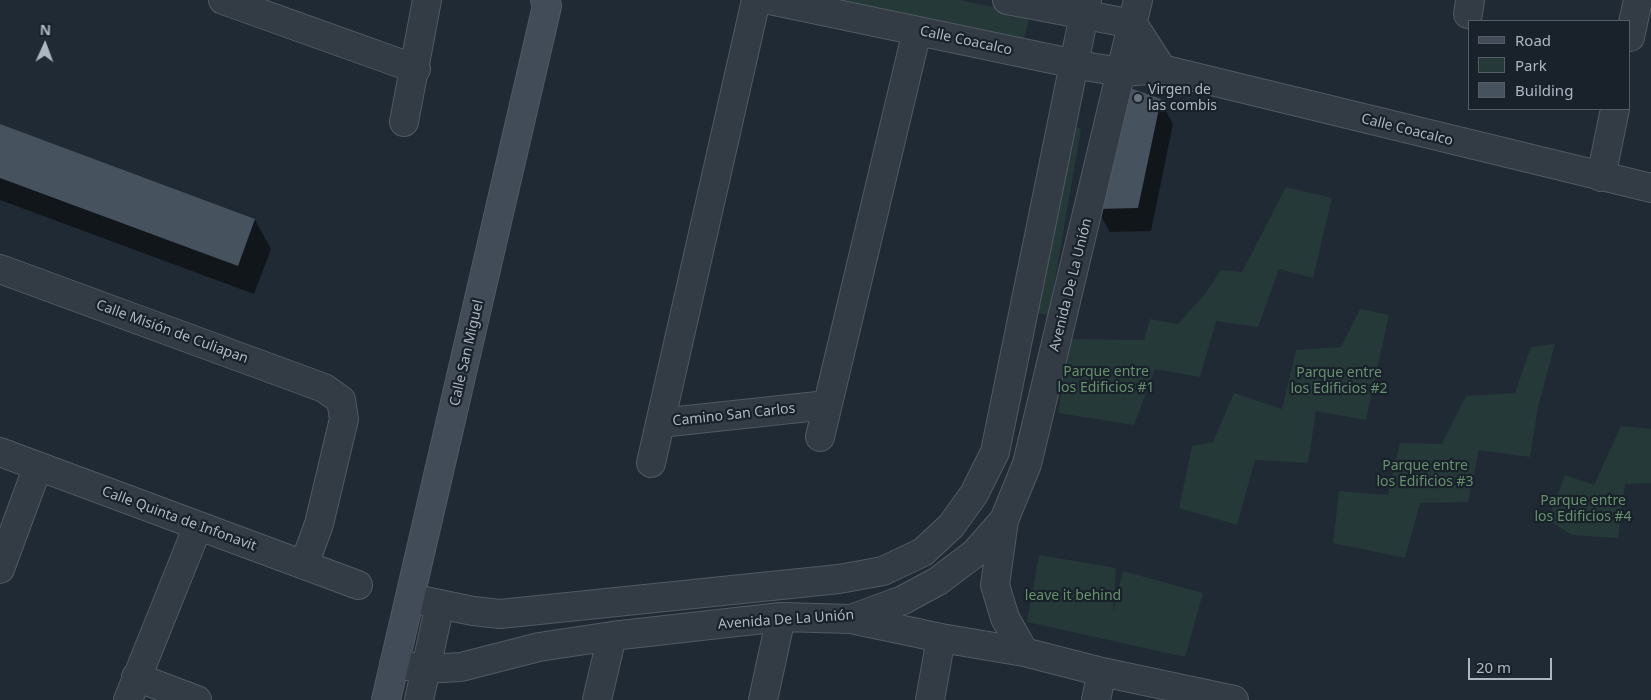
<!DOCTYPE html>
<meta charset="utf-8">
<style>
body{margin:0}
#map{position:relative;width:1651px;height:700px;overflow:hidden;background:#202a34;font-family:"Noto Sans",sans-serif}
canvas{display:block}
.legend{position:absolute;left:1468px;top:20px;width:162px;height:90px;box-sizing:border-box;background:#19212a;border:1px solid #545d67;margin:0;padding:6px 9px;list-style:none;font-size:15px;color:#adb7c2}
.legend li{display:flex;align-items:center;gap:10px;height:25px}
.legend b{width:25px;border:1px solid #545d67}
.north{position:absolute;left:20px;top:20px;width:50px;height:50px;-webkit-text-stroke:4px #19212a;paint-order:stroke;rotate:2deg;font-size:14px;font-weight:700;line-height:20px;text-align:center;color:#adb7c2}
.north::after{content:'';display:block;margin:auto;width:18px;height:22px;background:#adb7c2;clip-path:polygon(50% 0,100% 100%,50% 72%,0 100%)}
.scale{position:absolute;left:1468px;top:658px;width:84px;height:22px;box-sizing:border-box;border:2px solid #adb7c2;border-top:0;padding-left:6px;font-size:15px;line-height:18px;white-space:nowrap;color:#adb7c2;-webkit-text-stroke:4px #19212a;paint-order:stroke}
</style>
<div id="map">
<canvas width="1651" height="700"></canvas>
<ul class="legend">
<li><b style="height:6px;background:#414c58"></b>Road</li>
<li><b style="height:14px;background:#253938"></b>Park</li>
<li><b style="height:14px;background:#46525e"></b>Building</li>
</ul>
<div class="north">N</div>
<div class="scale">20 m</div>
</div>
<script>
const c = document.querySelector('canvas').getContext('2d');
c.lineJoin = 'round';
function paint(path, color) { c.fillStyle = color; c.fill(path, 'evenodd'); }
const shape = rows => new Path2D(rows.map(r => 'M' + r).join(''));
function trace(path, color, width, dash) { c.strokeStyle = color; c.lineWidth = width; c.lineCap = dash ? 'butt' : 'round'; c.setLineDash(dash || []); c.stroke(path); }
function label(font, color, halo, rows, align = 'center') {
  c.font = font + ' "Noto Sans",sans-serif'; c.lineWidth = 4.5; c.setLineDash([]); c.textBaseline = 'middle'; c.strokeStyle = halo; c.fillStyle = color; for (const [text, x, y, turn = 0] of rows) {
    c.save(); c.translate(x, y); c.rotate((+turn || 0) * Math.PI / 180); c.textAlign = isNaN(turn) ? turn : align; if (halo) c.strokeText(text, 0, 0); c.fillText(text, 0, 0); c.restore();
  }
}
const green = shape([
 [825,0,960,0,1030,15,1023,43],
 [1063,121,1081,129,1049,315,1029,311],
 [1286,187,1332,198,1313,278,1279,269,1258,327,1216,321,1200,377,1155,369,1134,425,1058,413,1070,339,1144,340,1150,319,1178,324,1205,294,1221,270,1242,272],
 [1360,309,1389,315,1366,420,1316,411,1308,463,1255,460,1237,525,1179,508,1192,446,1213,442,1234,393,1282,409,1296,350,1341,347],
 [1555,344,1538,407,1530,457,1479,450,1468,502,1420,503,1405,558,1333,543,1339,491,1388,495,1400,443,1442,444,1466,396,1515,393,1531,347],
 [1621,426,1651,429,1651,483,1625,484,1618,538,1572,535,1548,520,1565,475,1594,485],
 [1039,555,1116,568,1113,613,1123,571,1203,593,1185,657,1027,622]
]);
const shadow = shape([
 [1160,100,1173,124,1151,231,1110,232,1097,209],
 [0,125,255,220,271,249,254,294,0,200]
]);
const building = shape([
 [1122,85,1161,99,1138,208,1096,209],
 [0,124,255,219,238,266,0,178]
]);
const street = shape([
 [223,0,416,69],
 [770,0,1090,67,1122,72,1162,69,1651,188],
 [1007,0,1133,24,1162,69],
 [1468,14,1470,0],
 [1630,37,1638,0],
 [404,122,427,0],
 [1601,177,1615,109],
 [0,269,324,388,341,400,344,419,319,524,304,565],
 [660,423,827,405],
 [820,437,917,31],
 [0,452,358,585],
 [651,463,756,0],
 [1004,520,995,585,1005,618,1024,652],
 [0,569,38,466],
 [410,598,473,611,500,614,839,579,883,571,923,552,951,526,974,494,995,452,1087,0],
 [851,619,941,638,1024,652,1102,672,1234,700],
 [394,664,426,669,461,667,539,647,612,636,781,617,851,619,903,600,938,581,975,553,1004,520,1027,464,1138,0],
 [136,677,197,700],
 [128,700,198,526],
 [419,700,440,604],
 [597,700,612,636],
 [763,700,781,617],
 [930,700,941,638],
 [1096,700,1102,672]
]);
const secondary = shape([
 [386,700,547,6,545,0]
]);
const markers = [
 [1138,98,5,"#6b7280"]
];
const streetNames = [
 ["Calle Coacalco",966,41,12],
 ["Calle Coacalco",1407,130,14],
 ["Avenida De La Unión",1071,285,-76],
 ["Calle Misión de Culiapan",172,332,20],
 ["Calle San Miguel",467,353,-77],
 ["Camino San Carlos",734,415,-6],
 ["Calle Quinta de Infonavit",179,519,20],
 ["Avenida De La Unión",786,620,-4]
];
const poiNames = [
 ["Virgen de",1148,90],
 ["las combis",1148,106]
];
const parkNames = [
 ["Parque entre",1106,372],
 ["los Edificios #1",1106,388],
 ["Parque entre",1339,373],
 ["los Edificios #2",1339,389],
 ["Parque entre",1425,466],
 ["los Edificios #3",1425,482],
 ["Parque entre",1583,501],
 ["los Edificios #4",1583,517],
 ["leave it behind",1073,596]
];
paint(green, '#253938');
paint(shadow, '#0007');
paint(building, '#46525e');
trace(street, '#515a63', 30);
trace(secondary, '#515a63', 30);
trace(street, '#333c45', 28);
trace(secondary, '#414c58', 28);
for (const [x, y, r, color] of markers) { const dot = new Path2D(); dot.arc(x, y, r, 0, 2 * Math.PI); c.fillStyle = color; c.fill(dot); trace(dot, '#19212a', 2); }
label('14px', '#adb7c2', '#19212a', streetNames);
label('14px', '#adb7c2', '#19212a', poiNames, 'left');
label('14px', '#66916d', '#19212a', parkNames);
</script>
